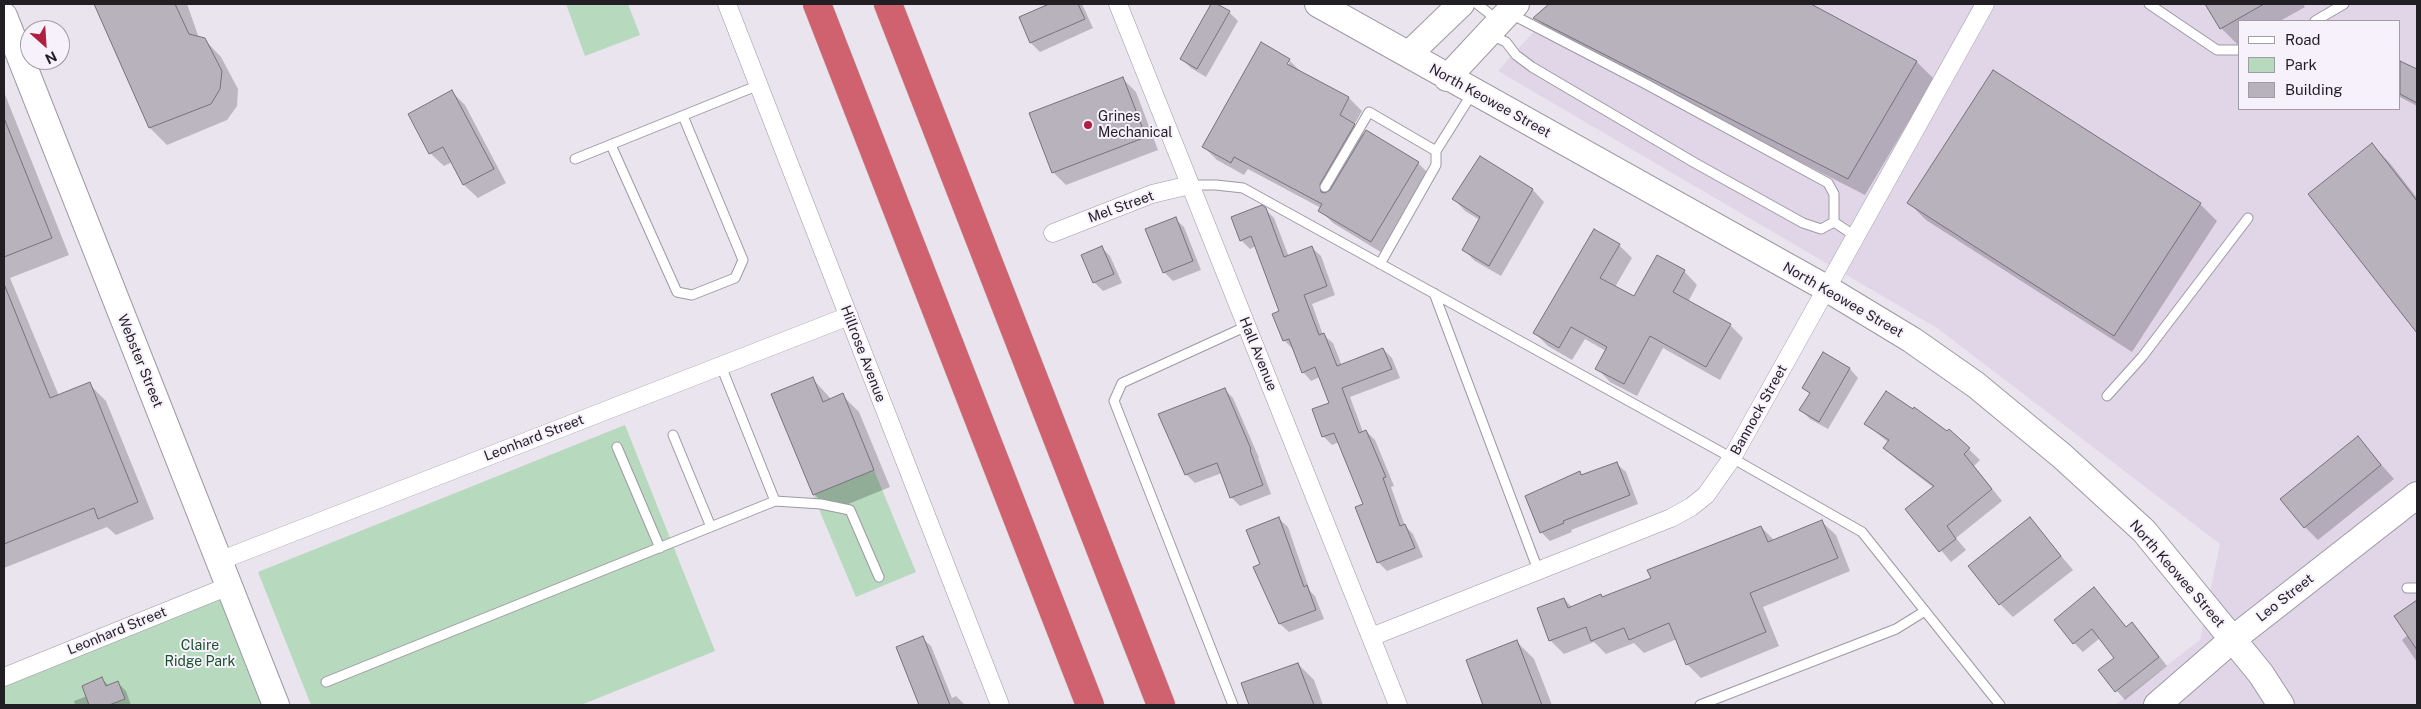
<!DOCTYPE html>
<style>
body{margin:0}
#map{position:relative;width:2421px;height:709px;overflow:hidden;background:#eae4ef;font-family:"Public Sans",sans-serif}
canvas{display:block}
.frame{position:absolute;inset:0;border:5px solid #211f23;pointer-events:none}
.legend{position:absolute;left:2238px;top:20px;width:162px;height:90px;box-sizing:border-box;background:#f7f1fc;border:1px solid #a19da5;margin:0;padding:6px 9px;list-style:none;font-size:15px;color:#211f23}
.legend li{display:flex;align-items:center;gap:10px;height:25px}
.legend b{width:25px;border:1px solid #a19da5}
.north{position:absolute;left:20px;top:20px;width:50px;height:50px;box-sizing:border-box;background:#f7f1fc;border:1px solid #a19da5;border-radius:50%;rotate:154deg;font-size:14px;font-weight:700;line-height:20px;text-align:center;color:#211f23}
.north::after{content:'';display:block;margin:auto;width:18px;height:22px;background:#b11e40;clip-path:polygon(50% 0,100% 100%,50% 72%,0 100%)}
</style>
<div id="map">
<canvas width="2421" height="709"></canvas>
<div class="frame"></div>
<ul class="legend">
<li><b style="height:6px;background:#fff"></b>Road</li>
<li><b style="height:14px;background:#b7d9bd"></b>Park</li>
<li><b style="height:14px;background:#b8b2bc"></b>Building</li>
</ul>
<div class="north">N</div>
</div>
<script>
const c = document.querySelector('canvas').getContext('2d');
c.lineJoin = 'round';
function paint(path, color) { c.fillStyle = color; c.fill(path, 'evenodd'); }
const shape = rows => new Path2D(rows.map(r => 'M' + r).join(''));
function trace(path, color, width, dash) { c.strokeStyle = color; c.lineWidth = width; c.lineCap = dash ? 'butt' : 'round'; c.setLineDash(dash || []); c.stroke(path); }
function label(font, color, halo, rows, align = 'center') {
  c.font = font + ' "Public Sans",sans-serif'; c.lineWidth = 4; c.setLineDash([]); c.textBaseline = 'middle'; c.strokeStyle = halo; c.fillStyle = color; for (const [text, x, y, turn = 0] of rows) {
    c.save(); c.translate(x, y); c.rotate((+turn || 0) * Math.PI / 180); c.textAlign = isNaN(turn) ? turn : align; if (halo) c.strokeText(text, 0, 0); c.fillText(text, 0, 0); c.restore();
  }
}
const built = shape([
 [1559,4,2417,4,2417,705,2115,705,2200,640,2220,544,1937,328,1498,71],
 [2240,21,2400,21,2400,109,2240,109]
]);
const green = shape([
 [566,4,628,4,640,35,585,56],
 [625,425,715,651,581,705,311,705,258,572],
 [874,470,916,572,856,597,813,495],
 [229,586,276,705,4,705,4,677]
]);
const shadow = shape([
 [95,4,187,4,199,38,204,39,221,57,238,89,237,106,227,120,167,145,150,128],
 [1052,4,1082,4,1093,28,1040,52,1031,43,1020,18],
 [1213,4,1229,12,1238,21,1206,77,1191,68,1182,59],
 [1551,4,1808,4,1917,62,1934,79,1865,195,1552,35,1535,18],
 [2207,4,2303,4,2305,7,2280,21,2240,21,2238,45,2221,28],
 [1262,44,1289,60,1302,73,1349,98,1362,111,1354,125,1364,135,1366,132,1418,163,1431,176,1384,254,1333,223,1320,210,1321,208,1248,169,1244,175,1217,160,1204,147],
 [1287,62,1290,62,1285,70,1283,69],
 [2400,62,2417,71,2417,106,2400,97],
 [1123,79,1136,92,1158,150,1066,185,1053,172],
 [4,92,69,255,10,278,59,396,89,384,106,401,154,519,116,535,107,527,4,568],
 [452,92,465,105,506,183,478,198,464,185,452,162,444,166,430,153],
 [2372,145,2389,162,2417,198,2417,331,2310,194],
 [1480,158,1533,190,1544,202,1501,276,1475,261,1463,249,1480,220,1465,211,1454,199],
 [1909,203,2200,204,2217,221,2132,352,1926,220],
 [1265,209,1274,218,1289,257,1312,248,1321,256,1335,295,1312,304,1323,335,1333,343,1342,366,1383,349,1392,358,1400,378,1350,397,1363,432,1366,431,1375,440,1394,486,1391,487,1405,526,1413,534,1423,557,1387,571,1378,562,1365,505,1339,442,1332,445,1323,436,1330,404,1320,377,1311,381,1303,372,1293,349,1284,340,1281,312,1256,246,1250,249,1241,240],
 [1175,219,1184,227,1201,270,1173,281,1164,272],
 [1619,245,1632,258,1615,287,1635,298,1657,257,1684,271,1697,285,1688,302,1730,325,1743,338,1720,380,1663,348,1637,396,1610,382,1597,368,1606,351,1585,339,1572,360,1548,346,1535,333],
 [1101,247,1110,256,1122,283,1103,291,1094,282],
 [1823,354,1850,369,1858,378,1828,429,1810,419,1801,410,1810,394,1803,387],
 [812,378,831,399,842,395,859,412,890,487,831,511,814,494],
 [1224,389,1233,398,1259,458,1258,458,1271,494,1240,506,1231,497,1222,473,1195,483,1186,474],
 [1866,424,1947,432,1949,430,1980,460,1974,466,2002,501,1956,538,1966,550,1951,562,1907,510,1934,488,1896,459,1885,448,1889,443],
 [2358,438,2394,479,2318,540,2305,527],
 [1617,464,1626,472,1638,504,1571,530,1572,532,1550,541,1541,532,1579,473,1583,476],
 [1279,519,1288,527,1310,591,1315,596,1324,619,1289,632,1280,624,1255,568,1261,565],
 [2030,519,2073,570,2013,617,2000,604],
 [1822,522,1836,535,1850,571,1763,607,1779,646,1701,678,1687,664,1677,639,1644,653,1634,643,1606,654,1594,642,1564,654,1550,640,1564,599,1572,607,1603,598,1652,578,1761,527,1775,541],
 [2094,589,2127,628,2132,624,2141,633,2167,666,2125,700,2099,671,2115,658,2100,638,2083,652,2074,643],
 [2417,601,2417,662,2402,640,2408,635,2395,616],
 [922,638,931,646,952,698,956,696,965,705,923,705,921,698],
 [1517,642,1534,659,1552,705,1485,705,1468,661],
 [1298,664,1314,680,1323,705,1251,705,1243,684],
 [102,679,109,686,117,682,126,691,131,705,75,705,74,701,87,696]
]);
const building = shape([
 [94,4,175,4,189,34,205,38,222,71,220,89,211,104,149,128,94,4],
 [1049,4,1078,4,1085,19,1030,43,1019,17,1049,4],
 [1211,4,1217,4,1230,11,1197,69,1180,59,1211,4],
 [1549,4,1811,4,1917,61,1848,179,1533,18,1549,4],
 [2205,4,2264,4,2220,29,2205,4],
 [1261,42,1290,59,1287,64,1349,97,1340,115,1355,124,1320,184,1321,192,1325,193,1330,190,1366,130,1419,162,1371,242,1318,211,1322,204,1234,157,1231,163,1202,147,1261,42],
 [2400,61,2417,69,2417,103,2400,94,2400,61],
 [1993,70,2201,203,2114,336,1907,203,1993,70],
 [1123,77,1146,137,1052,173,1029,113,1123,77],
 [452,90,494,169,463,185,443,147,429,154,408,114,452,90],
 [4,118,52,238,4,257,4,118],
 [2372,143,2417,201,2417,333,2308,194,2372,143],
 [1480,156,1533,189,1489,266,1462,250,1480,217,1452,199,1480,156],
 [1262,205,1266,208,1284,257,1312,246,1327,286,1304,295,1319,335,1324,333,1337,366,1383,348,1392,369,1342,388,1359,433,1366,430,1386,477,1383,478,1400,526,1405,524,1415,548,1377,563,1355,507,1363,504,1334,433,1322,437,1312,409,1329,403,1315,367,1302,373,1289,339,1283,341,1272,314,1279,311,1251,236,1240,241,1231,217,1262,205],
 [1176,217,1193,261,1163,273,1145,229,1176,217],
 [1594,229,1620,244,1600,278,1634,296,1657,255,1685,270,1673,292,1731,324,1706,367,1650,336,1624,384,1595,369,1607,347,1571,327,1559,348,1533,333,1594,229],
 [1102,246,1114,274,1093,283,1081,255,1102,246],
 [4,284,50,398,90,382,138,502,98,519,94,508,4,544,4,284],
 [1823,352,1850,368,1819,422,1799,410,1810,393,1802,388,1823,352],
 [813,377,823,402,843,393,874,470,813,495,771,394,813,377],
 [1225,388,1251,449,1250,450,1263,485,1230,498,1217,463,1185,475,1158,414,1225,388],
 [1886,391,1913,409,1914,407,1947,431,1949,429,1970,448,1964,454,1992,489,1947,526,1956,539,1939,552,1905,509,1934,486,1883,448,1889,440,1864,424,1886,391],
 [2358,436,2381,465,2304,528,2280,499,2358,436],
 [1617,462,1630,495,1563,521,1564,523,1540,533,1525,496,1580,471,1581,475,1617,462],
 [1279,517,1304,587,1307,585,1316,610,1279,624,1253,567,1260,564,1246,530,1279,517],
 [2030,517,2061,556,1999,605,1968,566,2030,517],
 [1822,520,1838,558,1750,593,1766,632,1686,665,1669,623,1629,640,1624,628,1591,641,1586,627,1549,641,1537,608,1564,598,1568,608,1601,594,1602,597,1651,578,1647,570,1761,526,1768,542,1822,520],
 [2094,587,2126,627,2132,622,2159,657,2115,692,2098,670,2114,658,2092,629,2073,644,2054,620,2094,587],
 [2417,600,2417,650,2394,616,2417,600],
 [923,636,950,705,919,705,896,647,923,636],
 [1517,640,1542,705,1483,705,1466,660,1517,640],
 [1298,663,1314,705,1249,705,1241,683,1298,663],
 [102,677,106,686,118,681,125,699,109,705,89,705,82,686,102,677]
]);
const lane = shape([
 [1477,4,1499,21],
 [2149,4,2217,50,2240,50],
 [1511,14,1644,83,1828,183,1834,194,1834,222],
 [2315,21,2344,4],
 [1491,35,1506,42,1516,55,1532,67,1695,163,1803,223,1821,229,1834,222],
 [611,145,677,292,692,295,735,278,743,260,683,116],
 [575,159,759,85],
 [1190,185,1216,185,1243,188,1732,458,1862,532,2000,705],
 [1325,187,1369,112,1436,151,1473,92],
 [1834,222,1855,236],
 [1380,264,1436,165,1436,151],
 [1434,293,1538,570],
 [2107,396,2142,357,2248,218],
 [673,435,711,527],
 [617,447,660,548],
 [775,501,821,504,850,510,879,577],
 [2407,588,2417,588],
 [326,682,775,501,721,366],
 [1233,705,1114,401,1122,383,1247,326],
 [1700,705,1896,629,1925,611]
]);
const street = shape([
 [727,4,1000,705],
 [1118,4,1398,705],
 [1053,233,1152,194,1190,185],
 [219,561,849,316],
 [1371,637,1671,518,1691,507,1706,495,1732,458,1985,4],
 [4,677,229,586]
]);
const secondary = shape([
 [1318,4,1826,288,1912,340,1976,385,2062,456,2144,531,2261,674,2281,705],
 [4,16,276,705],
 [1409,54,1461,4],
 [1447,78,1516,4],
 [2157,705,2233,639,2417,495]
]);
const highway = shape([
 [817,4,1090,705],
 [888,4,1161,705]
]);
const markers = [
 [1088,125,5,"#b11e40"]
];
const streetNames = [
 ["North Keowee Street",1490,101,29],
 ["Mel Street",1121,207,-20],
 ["North Keowee Street",1843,300,30],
 ["Hillrose Avenue",863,354,69],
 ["Hall Avenue",1258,354,68],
 ["Webster Street",140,361,68],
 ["Bannock Street",1759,410,-61],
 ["Leonhard Street",534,438,-21],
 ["North Keowee Street",2177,574,49],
 ["Leo Street",2285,598,-38],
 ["Leonhard Street",117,631,-22]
];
const poiNames = [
 ["Grines",1098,117],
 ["Mechanical",1098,133]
];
const parkNames = [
 ["Claire",200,646],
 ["Ridge Park",200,662]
];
paint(built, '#e0d6e8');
paint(green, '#b7d9bd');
paint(shadow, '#0003');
paint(building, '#b8b2bc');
trace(building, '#77717b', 1);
trace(lane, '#9e98a3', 11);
trace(street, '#9e98a3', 19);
trace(secondary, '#9e98a3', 28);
trace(highway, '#c5c5c6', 29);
trace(lane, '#fff', 9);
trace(street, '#fff', 18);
trace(secondary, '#fff', 26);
trace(highway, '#d0616f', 28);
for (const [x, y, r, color] of markers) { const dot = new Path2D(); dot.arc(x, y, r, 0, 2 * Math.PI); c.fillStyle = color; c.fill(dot); trace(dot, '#f7f1fc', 2); }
label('14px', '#211f23', '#f7f1fc', streetNames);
label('14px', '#211f23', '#f7f1fc', poiNames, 'left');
label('14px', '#18522b', '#f7f1fc', parkNames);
</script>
